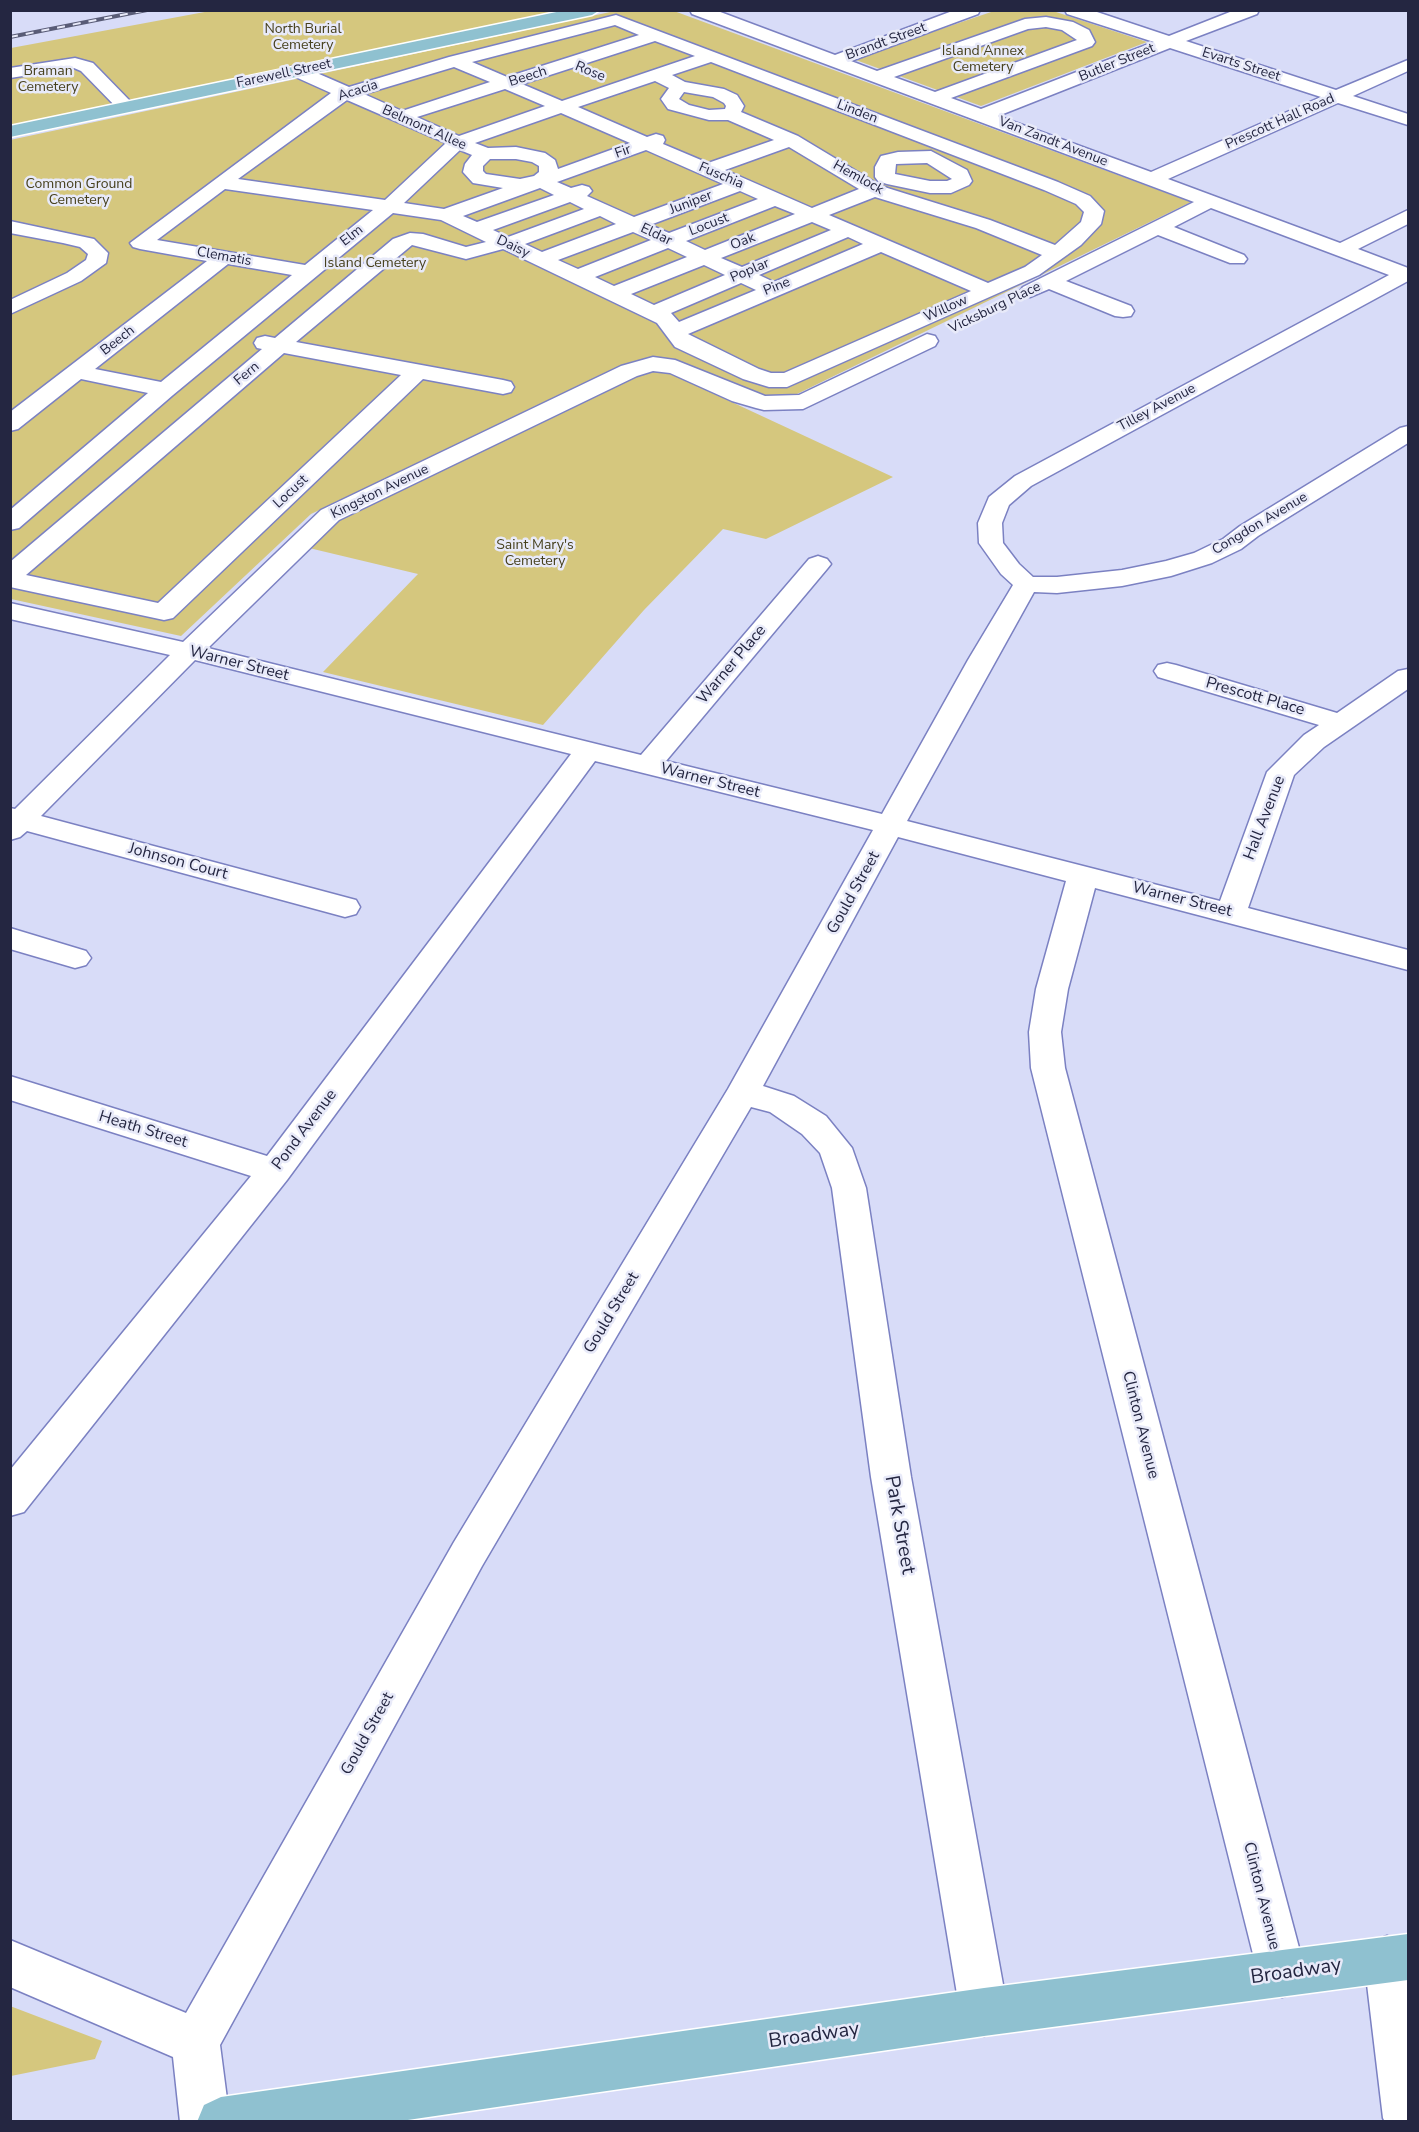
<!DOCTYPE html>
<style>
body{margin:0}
#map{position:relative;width:1419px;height:2132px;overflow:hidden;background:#d8dcf8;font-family:"Nunito Sans",sans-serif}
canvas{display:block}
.frame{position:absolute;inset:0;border:12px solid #242641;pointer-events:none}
</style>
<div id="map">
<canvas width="1419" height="2132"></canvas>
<div class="frame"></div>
</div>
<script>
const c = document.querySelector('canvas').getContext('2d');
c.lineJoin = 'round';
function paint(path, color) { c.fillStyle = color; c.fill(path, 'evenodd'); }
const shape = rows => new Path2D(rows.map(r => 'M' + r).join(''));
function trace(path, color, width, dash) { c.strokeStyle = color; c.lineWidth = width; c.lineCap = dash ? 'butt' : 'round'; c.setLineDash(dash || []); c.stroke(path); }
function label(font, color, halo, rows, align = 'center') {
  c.font = font + ' "Nunito Sans",sans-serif'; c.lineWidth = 5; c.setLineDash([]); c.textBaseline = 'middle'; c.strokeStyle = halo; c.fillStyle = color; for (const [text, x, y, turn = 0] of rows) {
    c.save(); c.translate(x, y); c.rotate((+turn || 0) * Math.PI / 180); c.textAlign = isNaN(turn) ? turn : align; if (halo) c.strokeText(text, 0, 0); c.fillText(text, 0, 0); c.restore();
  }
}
const green = shape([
 [210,11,562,11,11,126,11,48],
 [615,11,674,11,1191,202,797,394,776,397,761,395,672,361,652,357,631,362,311,514,181,636,11,599,10,140],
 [994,11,1053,11,1147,42,981,106,853,59],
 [650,370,665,371,893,477,766,539,723,529,644,610,543,725,323,672,418,574,309,548,340,518,636,374],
 [10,2006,102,2041,95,2059,11,2076]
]);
const minor = shape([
 [690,10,715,10,835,55,955,10,980,10,978,14,851,61,877,71,1025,19,1046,17,1073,22,1089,30,1095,42,1092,46,951,98,981,109,1154,42,1067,14,1065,10,1091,10,1169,36,1235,10,1259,10,1257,14,1186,41,1336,90,1408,60,1408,71,1353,96,1408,114,1408,125,1338,103,1168,179,1340,243,1408,210,1408,224,1358,249,1408,268,1408,281,1031,486,1009,505,1002,523,1003,543,1019,564,1033,577,1057,577,1122,570,1166,561,1194,553,1223,539,1240,526,1400,428,1408,426,1408,443,1258,536,1241,549,1212,563,1171,576,1122,586,1057,593,1034,592,907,821,1220,901,1267,772,1304,735,1319,725,1158,677,1154,671,1158,665,1167,663,1176,665,1337,713,1398,671,1408,669,1408,689,1324,747,1294,775,1248,908,1408,950,1408,970,1095,888,1068,989,1061,1032,1065,1068,1306,1974,1299,1991,1282,1997,1265,1991,1258,1974,1031,1068,1029,1032,1036,989,1066,881,898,837,763,1086,794,1096,826,1116,852,1148,866,1188,911,1477,1008,2012,1001,2029,984,2036,967,2029,960,2012,871,1477,832,1188,820,1153,802,1134,770,1112,751,1107,482,1566,220,2045,230,2122,180,2122,173,2057,10,1987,10,1940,186,2013,454,1542,728,1089,873,830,595,761,287,1180,24,1512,10,1516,10,1470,251,1176,10,1100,10,1076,267,1156,571,754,195,660,41,816,356,900,360,907,356,914,345,917,27,831,20,837,10,840,10,808,15,809,170,655,10,619,10,603,183,642,321,510,621,366,653,357,675,360,765,396,799,395,927,334,935,336,938,341,935,346,803,409,764,410,756,408,732,401,670,373,653,371,637,376,339,520,208,648,641,755,809,559,818,556,827,559,831,564,827,569,666,761,882,814,968,660,1013,585,1001,574,979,543,978,523,989,497,1015,476,1389,275,1211,208,1174,227,1244,255,1247,259,1244,263,1230,263,1158,235,1066,281,1131,306,1134,311,1131,316,1123,317,1115,316,1049,289,1030,297,1023,295,1020,291,1023,287,1194,202,692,14,690,10],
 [1046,27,1062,30,1077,40,935,92,894,77,1028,29,1046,27],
 [1170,48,1321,97,1151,172,998,116,1170,48],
 [616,15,1058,182,1090,196,1104,211,1101,224,1081,245,1039,275,787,387,769,387,743,379,675,347,657,323,503,249,466,259,412,245,296,342,503,380,511,382,514,387,511,392,503,394,423,379,173,618,164,620,10,587,10,562,262,349,257,348,254,343,257,338,265,336,275,338,393,239,410,233,423,234,466,247,486,242,441,220,393,213,173,395,19,528,10,530,10,510,148,393,81,379,18,429,10,431,10,412,207,261,140,249,133,247,130,243,331,93,291,75,288,71,291,67,303,67,349,87,449,57,616,15],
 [615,25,639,35,507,77,472,62,615,25],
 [655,41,695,56,562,101,522,84,655,41],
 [711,62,1044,190,1076,204,1084,212,1081,222,1055,245,990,220,881,186,798,136,741,112,744,106,737,95,724,89,685,82,672,75,711,62],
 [454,67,490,82,402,111,364,94,454,67],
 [655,81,669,88,661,99,668,109,709,120,728,120,774,140,708,163,663,144,665,140,663,136,656,134,647,137,578,107,655,81],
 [505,89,545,106,459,136,417,117,505,89],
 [684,92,713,97,724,103,726,106,725,109,709,110,689,105,679,99,684,92],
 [347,100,446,143,385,200,238,179,347,100],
 [561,113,630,143,558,169,555,160,545,153,516,147,488,148,475,143,561,113],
 [789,147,859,189,812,208,725,170,789,147],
 [460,150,472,155,465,164,463,172,473,183,503,188,444,209,404,203,460,150],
 [646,150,723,184,634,217,587,196,592,191,589,187,582,185,571,188,557,182,646,150],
 [490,159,516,159,532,162,539,166,539,172,534,176,520,179,486,174,483,171,483,166,490,159],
 [540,188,554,195,477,222,463,216,540,188],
 [225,189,373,210,305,265,157,240,225,189],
 [740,191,758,199,669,233,650,225,740,191],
 [875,197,976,228,1042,255,1025,267,988,283,829,215,875,197],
 [570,202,584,209,508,237,493,230,570,202],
 [775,206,795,214,705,250,686,241,775,206],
 [600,216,616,224,542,252,525,244,600,216],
 [812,222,831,230,742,267,721,258,812,222],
 [633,232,651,240,578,269,558,260,633,232],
 [848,237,863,244,774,282,759,275,848,237],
 [668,248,687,257,614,286,595,277,668,248],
 [881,252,971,291,784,373,771,373,759,369,688,334,881,252],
 [228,264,292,275,161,382,95,369,228,264],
 [704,265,725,275,654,305,631,294,704,265],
 [741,283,756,290,679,322,671,313,741,283],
 [284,353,401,375,158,603,26,575,284,353],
 [75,58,93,63,132,103,135,107,132,111,120,111,81,71,74,68,10,78,10,68,75,58],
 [931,151,967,170,972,181,969,185,951,193,930,193,887,184,878,181,875,177,875,167,881,156,898,152,931,151],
 [927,163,952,179,947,181,930,181,895,174,896,164,927,163],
 [10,221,94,239,108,253,106,263,81,281,10,314,10,300,67,273,86,260,88,254,80,247,63,243,10,233,10,221],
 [10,928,86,951,91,958,86,965,75,968,10,949,10,928],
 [1387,1936,1404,1943,1408,1954,1408,2122,1385,2122,1383,2118,1364,1959,1370,1943,1387,1936]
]);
const major = shape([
 [566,10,600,10,592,15,10,137,10,126,566,10],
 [1408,1934,1408,1980,984,2036,394,2122,197,2122,204,2105,221,2097,984,1988,1408,1934]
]);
const rail = shape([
 [10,37,147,10]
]);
const farParknames = [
 ["North Burial",303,30],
 ["Cemetery",303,46],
 ["Island Annex",983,52],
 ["Cemetery",983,68],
 ["Braman",48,72],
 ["Cemetery",48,88],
 ["Common Ground",79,185],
 ["Cemetery",79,201],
 ["Island Cemetery",375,264],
 ["Saint Mary's",535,546],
 ["Cemetery",535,562]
];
const farStreetnames = [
 ["Brandt Street",886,42,-20],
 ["Butler Street",1117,63,-22],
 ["Evarts Street",1241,65,18],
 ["Rose",590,72,22],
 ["Farewell Street",284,74,-12],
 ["Beech",528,77,-18],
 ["Acacia",358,91,-18],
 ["Linden",857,112,21],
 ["Prescott Hall Road",1280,122,-24],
 ["Belmont Allee",424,128,24],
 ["Van Zandt Avenue",1053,142,21],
 ["Fir",623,152,-20],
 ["Fuschia",721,176,23],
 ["Hemlock",858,178,29],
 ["Juniper",691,203,-21],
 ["Locust",709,225,-21],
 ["Eldar",656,235,25],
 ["Elm",352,236,-38],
 ["Oak",743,242,-22],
 ["Daisy",513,247,25],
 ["Clematis",224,257,10],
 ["Poplar",750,271,-23],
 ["Pine",777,287,-22],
 ["Vicksburg Place",995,308,-26],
 ["Willow",946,309,-24],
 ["Beech",118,341,-38],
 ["Fern",247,374,-40],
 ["Tilley Avenue",1157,408,-28],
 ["Locust",291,492,-43],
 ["Kingston Avenue",380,492,-26],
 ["Congdon Avenue",1260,524,-31]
];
const streetNames = [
 ["Warner Street",239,664,14],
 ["Warner Place",732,665,-50],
 ["Prescott Place",1255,697,16],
 ["Warner Street",710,781,14],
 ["Hall Avenue",1265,818,-69],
 ["Johnson Court",178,862,15],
 ["Gould Street",854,893,-61],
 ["Warner Street",1182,900,14],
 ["Heath Street",143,1130,17],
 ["Pond Avenue",305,1130,-53],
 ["Gould Street",612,1313,-59],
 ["Clinton Avenue",1140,1425,76],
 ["Gould Street",368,1734,-61],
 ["Clinton Avenue",1261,1896,76]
];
const nearStreetnames = [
 ["Park Street",899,1525,80],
 ["Broadway",1296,1972,-8],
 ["Broadway",814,2036,-8]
];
paint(green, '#d5c77e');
trace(minor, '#7b81c2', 3);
trace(major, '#fff', 3);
paint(minor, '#fff');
paint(major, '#8fc1d0');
trace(rail, '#595c77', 4);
trace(rail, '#e8eaf9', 2, [8]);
label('14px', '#47411e', '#e8eaf9', farParknames);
label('14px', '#242641', '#e8eaf9', farStreetnames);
label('16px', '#242641', '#e8eaf9', streetNames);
label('20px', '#242641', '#e8eaf9', nearStreetnames);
</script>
